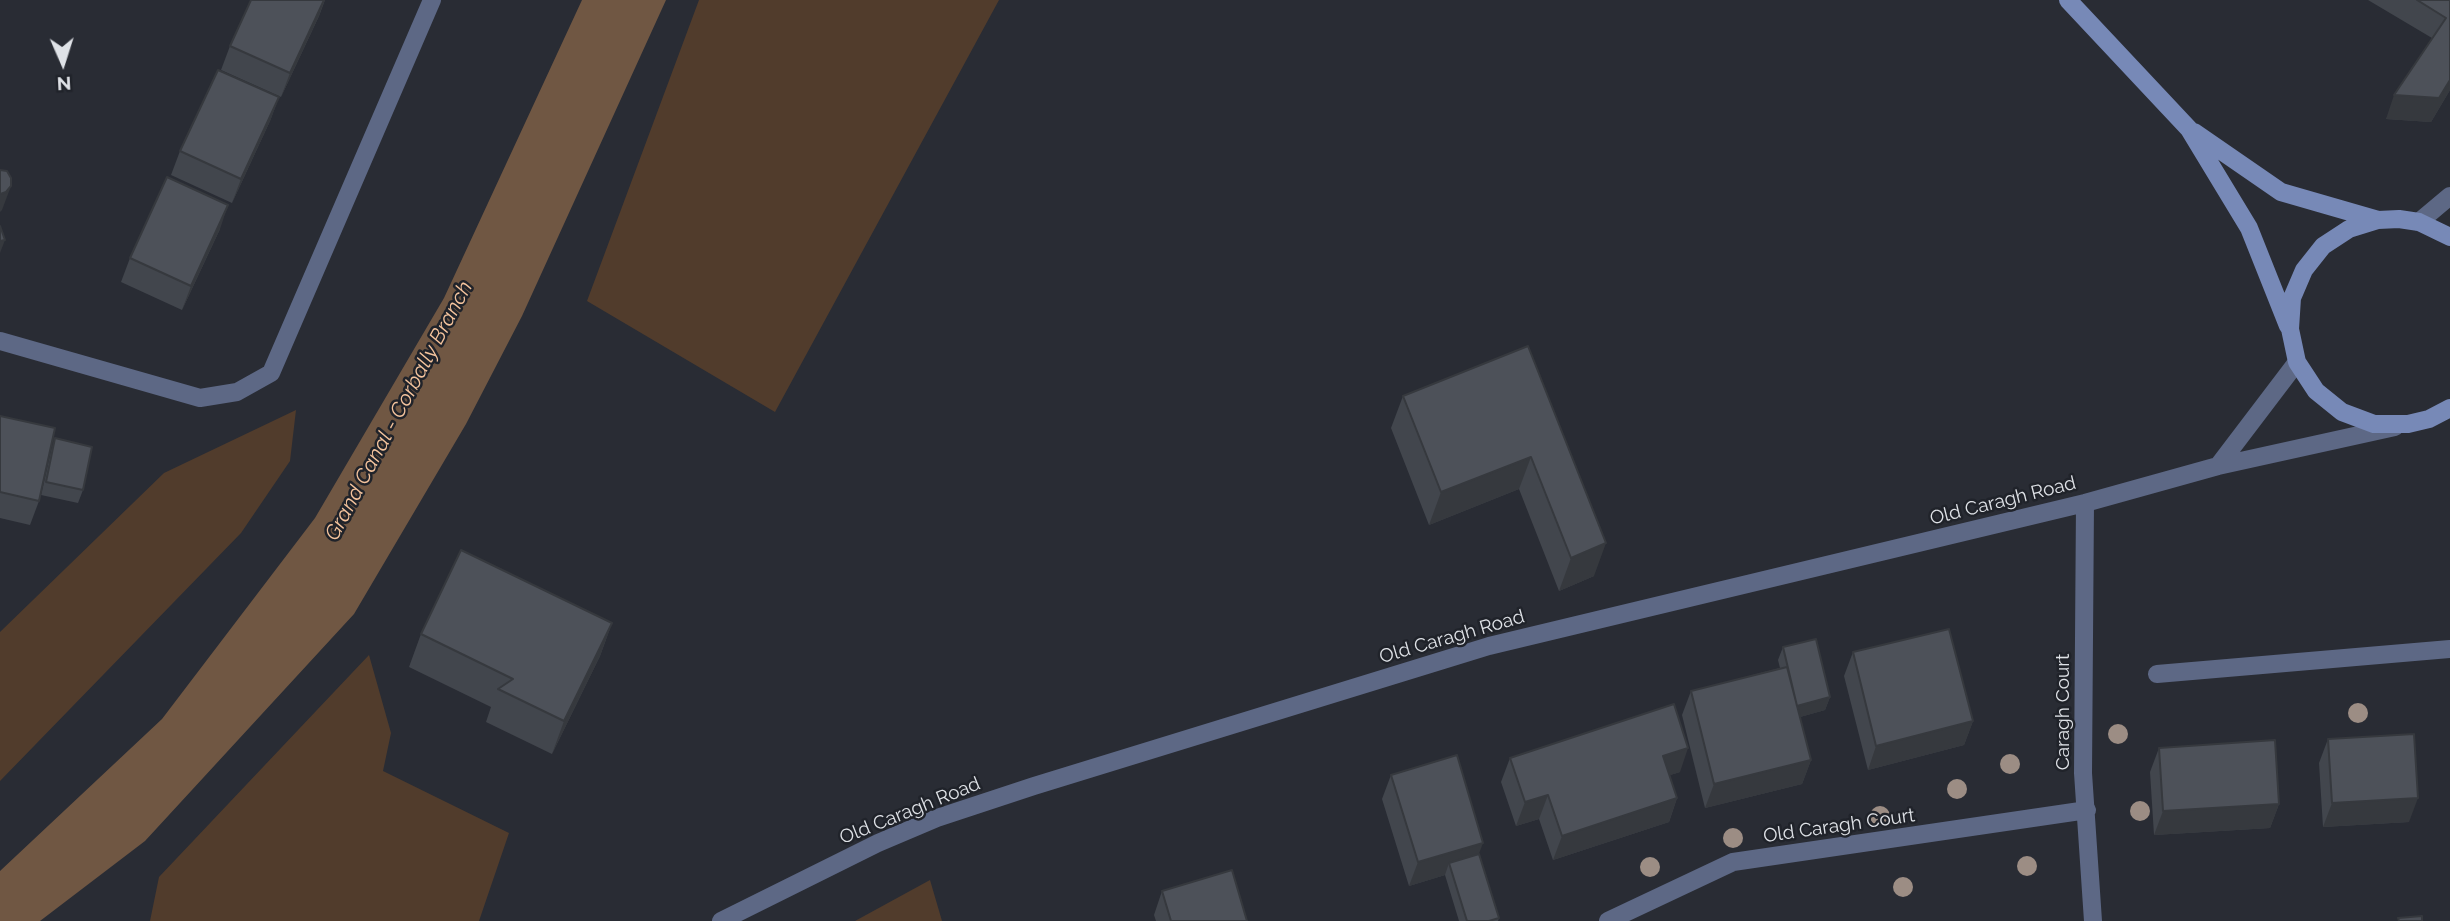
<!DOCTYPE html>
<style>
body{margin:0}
#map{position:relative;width:2450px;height:921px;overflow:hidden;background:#292c34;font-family:Raleway,sans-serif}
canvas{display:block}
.north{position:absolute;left:28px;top:28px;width:70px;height:70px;-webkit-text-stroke:5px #20232a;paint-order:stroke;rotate:177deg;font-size:19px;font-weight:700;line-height:28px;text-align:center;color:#dfe2e7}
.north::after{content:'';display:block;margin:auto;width:24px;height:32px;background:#dfe2e7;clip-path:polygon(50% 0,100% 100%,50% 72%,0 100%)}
</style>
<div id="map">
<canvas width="2450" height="921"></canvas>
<div class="north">N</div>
</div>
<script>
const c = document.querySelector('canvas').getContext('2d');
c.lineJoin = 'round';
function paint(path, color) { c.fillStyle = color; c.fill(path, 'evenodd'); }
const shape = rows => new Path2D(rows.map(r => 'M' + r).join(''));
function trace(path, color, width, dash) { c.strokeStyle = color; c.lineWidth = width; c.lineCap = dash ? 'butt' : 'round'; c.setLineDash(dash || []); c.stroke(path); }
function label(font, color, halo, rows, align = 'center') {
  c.font = font + ' Raleway,sans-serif'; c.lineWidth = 5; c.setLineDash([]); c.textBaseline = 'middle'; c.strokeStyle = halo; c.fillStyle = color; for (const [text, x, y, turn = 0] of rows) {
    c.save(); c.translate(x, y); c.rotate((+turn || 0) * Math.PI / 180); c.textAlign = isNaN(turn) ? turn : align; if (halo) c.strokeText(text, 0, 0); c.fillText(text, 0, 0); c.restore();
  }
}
const green = shape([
 [699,0,999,0,775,412,587,301],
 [296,410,290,461,241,533,0,781,0,632,164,473],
 [369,655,391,733,383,771,509,833,479,921,150,921,159,877],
 [930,880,942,921,855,921]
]);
const water = shape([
 [582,0,666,0,522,316,466,424,354,614,145,841,40,921,0,921,0,871,162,719,315,518,444,298]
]);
const minor = shape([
 [2419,222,2450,196],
 [0,341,200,398,237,392,271,373,432,0],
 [2218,466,2297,362],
 [2085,503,2083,773,2093,921],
 [2157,674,2450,649],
 [721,921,878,843,937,818,1034,786,1489,646,2085,503,2218,466,2395,427],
 [1608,921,1733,862,2087,810]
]);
const secondary = shape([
 [2068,0,2189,129,2249,228,2288,326],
 [2194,132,2281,192,2378,220],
 [2450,237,2419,222,2399,219,2378,220,2349,229,2323,246,2304,270,2292,298,2290,329,2297,362,2316,391,2342,412,2374,424,2408,424,2429,419,2450,408]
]);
const trees = [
 [2358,713],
 [2118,734],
 [2010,764],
 [1957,789],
 [2140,811],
 [1880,816],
 [1733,838],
 [2027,866],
 [1650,867],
 [1903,887]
];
const wall = shape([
 [251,0,325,0,319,16,281,97,221,70,230,46],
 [2368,0,2450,0,2450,90,2431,122,2386,119,2432,38],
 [279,97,270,121,232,203,171,175,180,151],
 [220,229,182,310,121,282,130,258],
 [1528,346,1594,576,1559,591,1519,489,1429,525,1391,428,1403,396],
 [0,416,39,501,30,525,0,518],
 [55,438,83,490,78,503,41,495,51,451],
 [612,623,600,656,552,754,486,722,491,707,409,667,421,634],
 [1783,647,1830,697,1825,710,1800,717,1811,760,1802,784,1705,808,1682,715,1691,691,1780,668,1778,660],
 [1853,652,1973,721,1964,745,1868,770,1844,676],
 [2328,739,2409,822,2323,827,2319,763],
 [2159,748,2279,804,2270,828,2154,835,2150,772],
 [1510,758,1680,772,1670,775,1677,798,1669,822,1553,860,1539,819,1516,826,1501,782],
 [1391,775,1479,854,1499,918,1498,921,1459,921,1445,875,1409,886,1382,799],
 [1162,891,1247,921,1156,921,1154,915]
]);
const shadedWall = shape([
 [324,0,319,16,281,97,290,73],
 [2450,80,2450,90,2431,122,2386,119,2394,95],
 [279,97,270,121,232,203,241,179],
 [11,186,2,210,0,212,0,194],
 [228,205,220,229,182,310,191,286],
 [5,240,0,253,0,241],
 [1531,457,1519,489,1429,525,1441,492],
 [1606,543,1594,576,1559,591,1571,558],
 [612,623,600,656,552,754,564,721],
 [1830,697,1825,710,1793,719,1797,706],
 [1973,721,1964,745,1868,770,1876,746],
 [1688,748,1680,772,1655,780,1663,756],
 [1811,760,1802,784,1705,808,1714,784],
 [1548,795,1539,819,1516,826,1525,802],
 [1677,798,1669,822,1553,860,1562,836],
 [2418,798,2409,822,2323,827,2332,803],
 [2279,804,2270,828,2154,835,2163,811],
 [1483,843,1474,867,1449,863,1445,875,1409,886,1418,862]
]);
const building = shape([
 [251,0,324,0,290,73,230,46,251,0],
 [2417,0,2450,0,2450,80,2439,98,2394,95,2446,18,2417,0],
 [218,70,279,97,241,179,180,151,218,70],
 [0,170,7,171,11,178,11,186,6,192,0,194,0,170],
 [167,177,228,205,191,286,130,258,167,177],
 [0,226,5,240,0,241,0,226],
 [1528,346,1606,543,1571,558,1531,457,1441,492,1403,396,1528,346],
 [0,416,55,428,39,501,0,492,0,416],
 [55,438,92,447,83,490,46,482,55,438],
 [461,550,612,623,564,721,498,689,513,679,421,634,461,550],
 [1949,629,1973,721,1876,746,1853,652,1949,629],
 [1816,639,1830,697,1797,706,1783,647,1816,639],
 [1787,667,1811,760,1714,784,1691,691,1787,667],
 [1674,704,1688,748,1663,756,1677,798,1562,836,1548,795,1525,802,1510,758,1674,704],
 [2414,734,2418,798,2332,803,2328,739,2414,734],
 [2275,740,2279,804,2163,811,2159,748,2275,740],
 [1457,755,1483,843,1418,862,1391,775,1457,755],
 [1479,854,1499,918,1489,921,1467,921,1449,863,1479,854],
 [1232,870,1247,921,1171,921,1162,891,1232,870],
 [2422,916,2422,921,2399,921,2398,918,2422,916]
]);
const streetNames = [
 ["Old Caragh Road",2003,501,-14],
 ["Old Caragh Road",1452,637,-16],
 ["Caragh Court",2063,712,-90],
 ["Old Caragh Road",910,811,-22],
 ["Old Caragh Court",1839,826,-8]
];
const waterNames = [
 ["Grand Canal - Corbally Branch",399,411,-62]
];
paint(green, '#513c2c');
paint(water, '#705743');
trace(minor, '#5d6885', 18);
trace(secondary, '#7789b7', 18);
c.fillStyle = '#9c8d84';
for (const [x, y] of trees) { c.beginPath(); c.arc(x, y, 10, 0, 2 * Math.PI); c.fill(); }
paint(wall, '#42464d');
paint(shadedWall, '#36393e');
paint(building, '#4d5159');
trace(building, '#36393e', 2);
label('19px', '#dfe2e7', '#20232a', streetNames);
label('italic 21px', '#f5c49d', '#20232a', waterNames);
</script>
